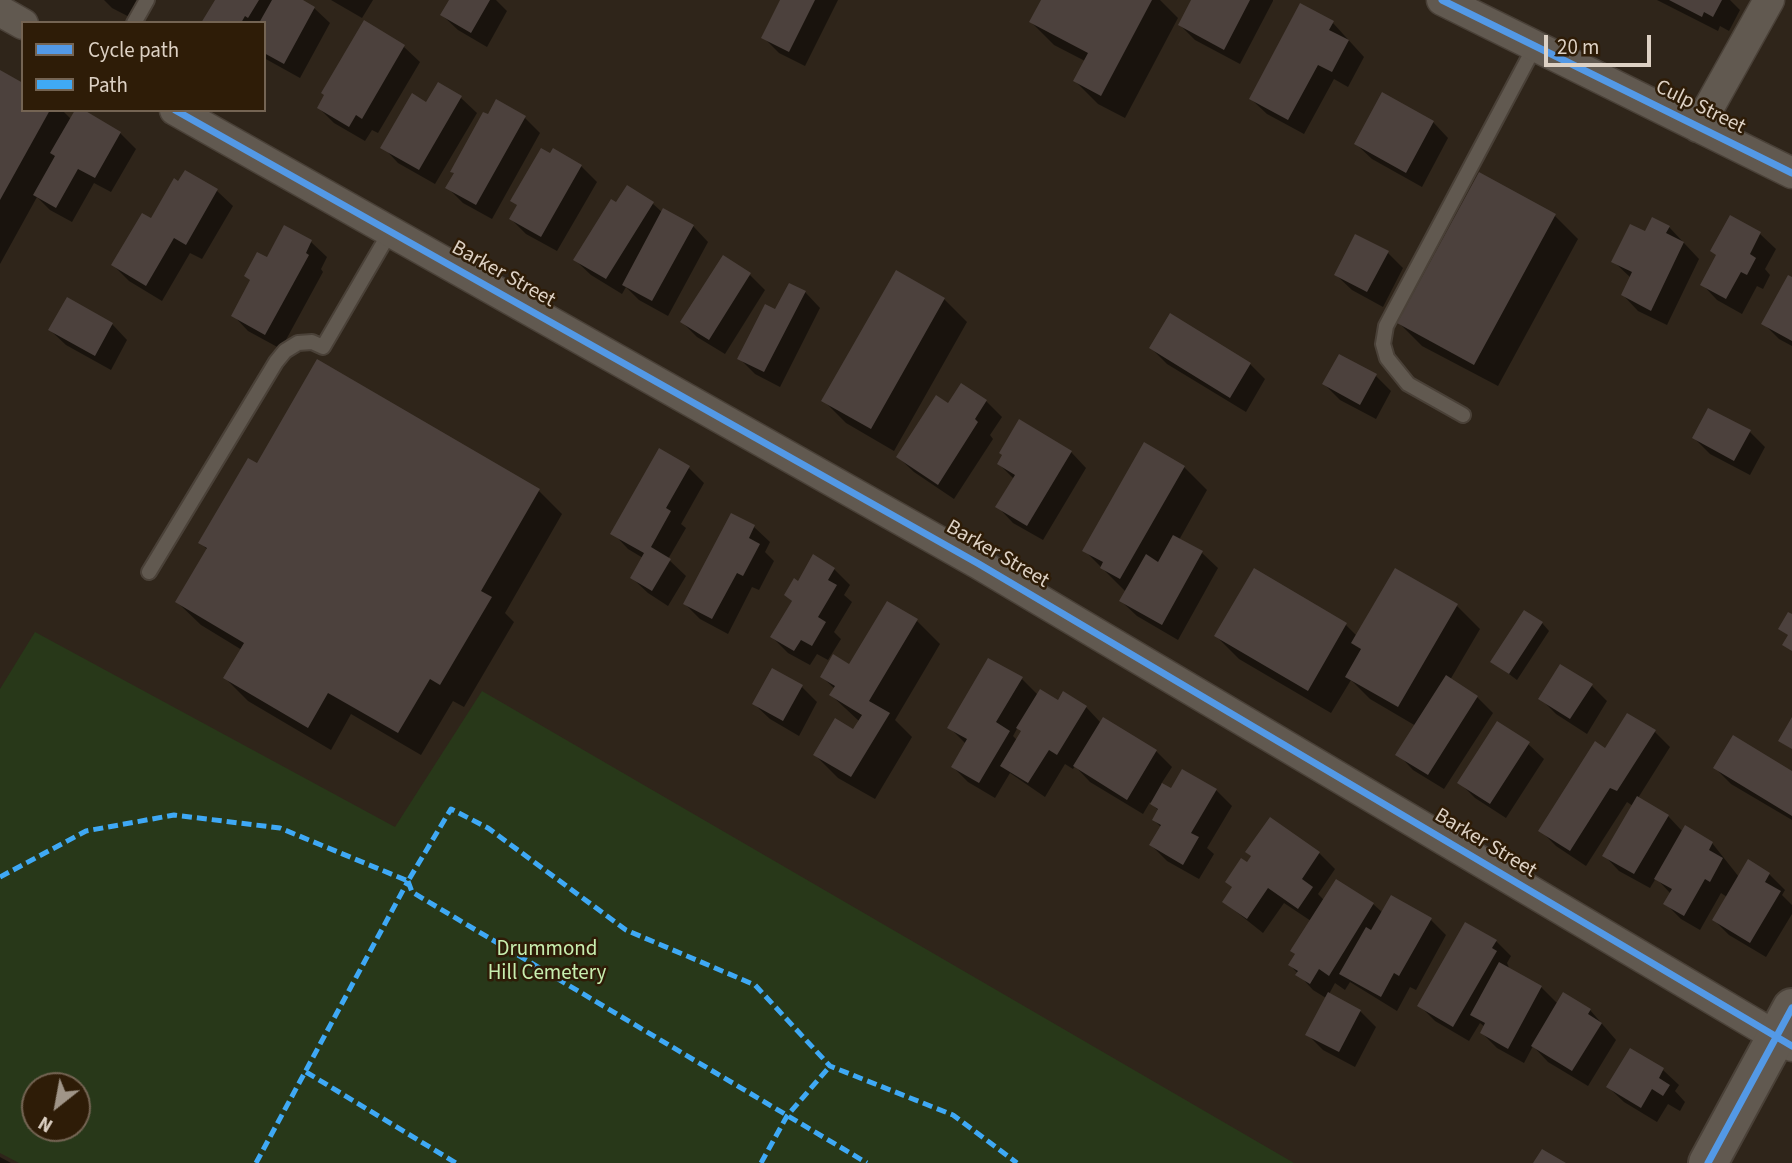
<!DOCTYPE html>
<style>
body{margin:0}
#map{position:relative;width:1792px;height:1163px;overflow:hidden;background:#2f251a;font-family:"Source Sans 3",sans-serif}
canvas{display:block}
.legend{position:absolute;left:21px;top:21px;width:245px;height:91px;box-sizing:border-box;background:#2e1c07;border:2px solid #746453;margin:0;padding:9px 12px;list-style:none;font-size:21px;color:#ddd1c4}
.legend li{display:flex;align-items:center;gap:14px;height:35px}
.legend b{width:35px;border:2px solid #746453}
.north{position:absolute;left:21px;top:1072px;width:70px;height:70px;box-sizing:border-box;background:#2e1c07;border:2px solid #746453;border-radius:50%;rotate:211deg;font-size:19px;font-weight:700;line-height:28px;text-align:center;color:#ddd1c4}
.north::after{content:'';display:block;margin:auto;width:24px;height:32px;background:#a09588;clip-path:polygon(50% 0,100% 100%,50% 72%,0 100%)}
.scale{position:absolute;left:1544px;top:35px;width:107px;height:32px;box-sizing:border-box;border:4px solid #ddd1c4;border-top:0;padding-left:9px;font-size:21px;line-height:24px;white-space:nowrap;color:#ddd1c4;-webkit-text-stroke:5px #2e1c07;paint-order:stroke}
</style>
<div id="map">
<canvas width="1792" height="1163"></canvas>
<ul class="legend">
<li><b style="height:9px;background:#5399e6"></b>Cycle path</li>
<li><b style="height:9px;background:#3fa9f5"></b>Path</li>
</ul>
<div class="north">N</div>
<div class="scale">20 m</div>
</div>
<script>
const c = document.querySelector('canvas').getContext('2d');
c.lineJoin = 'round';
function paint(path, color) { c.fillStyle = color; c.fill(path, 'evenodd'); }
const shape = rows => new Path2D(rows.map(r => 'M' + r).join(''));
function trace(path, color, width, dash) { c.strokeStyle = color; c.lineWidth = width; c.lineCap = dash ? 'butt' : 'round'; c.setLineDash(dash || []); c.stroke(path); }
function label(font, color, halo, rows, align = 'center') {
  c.font = font + ' "Source Sans 3",sans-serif'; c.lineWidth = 5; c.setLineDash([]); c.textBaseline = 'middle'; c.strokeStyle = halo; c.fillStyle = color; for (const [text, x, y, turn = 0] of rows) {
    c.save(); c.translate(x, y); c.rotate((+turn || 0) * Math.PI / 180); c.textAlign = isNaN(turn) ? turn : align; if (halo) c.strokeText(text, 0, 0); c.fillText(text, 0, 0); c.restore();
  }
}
const green = shape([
 [35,632,395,827,482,691,1294,1163,19,1163,0,1153,0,689],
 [35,1086,77,1086,77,1128,35,1128]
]);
const shadow = shape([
 [104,0,154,0,141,23,112,8],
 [217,0,300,0,314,8,330,23,300,78,264,58,264,23,203,23],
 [331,0,373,0,362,18],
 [451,0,496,0,507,11,487,47,458,30,442,15],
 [782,0,838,0,805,66,779,53,763,37],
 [1043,0,1160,0,1178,18,1125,118,1098,104,1075,81,1085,61,1054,45,1031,22],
 [1193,0,1273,0,1273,1,1240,64,1195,40,1180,25],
 [1657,0,1730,0,1740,10,1729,31,1720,26,1718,31],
 [364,23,404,47,420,62,378,133,372,130,365,141,334,123,319,108],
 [1333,23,1364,57,1348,87,1334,79,1304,134,1267,114,1251,99],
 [0,72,23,110,62,110,72,120,120,133,136,149,111,192,94,183,72,222,50,210,37,197,0,264],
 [461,98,477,113,435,184,398,163,383,147,427,104],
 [524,117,540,133,492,219,463,203,448,188],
 [1433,122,1448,138,1422,187,1372,159,1356,144],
 [581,166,597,182,557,251,526,234,511,219],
 [185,172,217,191,233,206,202,259,190,253,162,301,129,281,113,265,151,220],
 [1480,174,1555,216,1578,239,1498,386,1422,346,1399,323],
 [652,203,663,213,693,226,708,242,668,316,639,300,626,287,622,294,591,275,575,260,616,205],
 [1669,227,1699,259,1667,325,1638,311,1623,295,1631,278,1613,261,1646,233],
 [1760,234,1776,249,1765,269,1770,275,1763,289,1757,286,1742,314,1717,300,1702,284],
 [311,242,327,257,321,269,323,272,281,349,248,331,233,315,268,260],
 [1388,253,1403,268,1383,307,1352,290,1336,275],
 [750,275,765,290,725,354,697,337,682,322],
 [1792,279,1792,346,1779,339,1763,323],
 [805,292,820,308,780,387,755,374,739,358],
 [944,299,967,322,894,451,846,423,823,400],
 [112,324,127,340,111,370,66,345,50,330],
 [1151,348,1250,364,1265,379,1246,412,1167,364],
 [318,361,539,491,562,514,505,613,514,622,464,707,453,701,421,755,351,714,331,750,248,701,225,678,242,650,201,625,177,602,208,550,200,543,257,465],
 [1376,376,1391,391,1376,419,1340,400,1324,384],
 [961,385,986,401,1002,417,990,435,993,439,954,499,914,472,898,457,948,405],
 [1750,432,1765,447,1750,475,1710,454,1694,438],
 [1071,452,1086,468,1043,540,1013,523,998,507,1014,479,999,464,1004,455],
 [1184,467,1207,490,1179,540,1202,553,1218,568,1178,640,1137,616,1121,601,1126,592,1084,550],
 [689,468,704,483,681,524,686,528,668,559,686,576,668,606,648,593,632,578,643,558,628,549,613,533],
 [732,515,754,527,770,542,765,552,774,561,759,590,752,587,728,634,700,619,685,604],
 [834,569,850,585,844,595,852,602,834,632,841,639,828,660,817,654,810,665,788,653,772,637,793,602,786,595,799,583],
 [1254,571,1346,625,1357,636,1457,606,1480,629,1450,680,1477,697,1493,713,1444,789,1413,770,1398,754,1416,726,1370,699,1351,680,1331,713,1239,659,1216,636],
 [917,621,940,644,895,720,912,737,875,799,838,778,815,755,854,732,860,722,831,695,835,689,822,677,850,666],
 [1542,623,1549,631,1517,680,1493,662],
 [1022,679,1038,695,1058,703,1086,707,1101,723,1156,751,1172,767,1161,784,1172,791,1216,790,1232,806,1207,848,1214,854,1199,879,1167,861,1151,845,1161,827,1154,820,1159,811,1150,802,1143,814,1090,782,1075,766,1073,769,1065,764,1045,797,1010,773,995,798,968,782,953,767,966,744,949,727],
 [1018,727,1023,732,1018,741,1013,736],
 [1592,686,1607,701,1587,734,1556,714,1540,698],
 [802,687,817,702,799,736,770,719,754,704],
 [1655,732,1670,747,1638,798,1668,816,1683,832,1712,843,1739,877,1769,874,1785,890,1782,895,1792,905,1792,914,1766,957,1729,935,1714,920,1727,897,1721,893,1700,930,1681,919,1666,904,1671,894,1656,878,1650,888,1619,871,1604,855,1633,806,1627,802,1586,866,1556,846,1540,830,1606,750],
 [1528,744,1544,759,1506,818,1475,798,1459,782],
 [1715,768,1792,773,1792,820,1731,784],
 [1319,853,1335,869,1318,894,1324,900,1373,904,1383,913,1431,920,1446,935,1416,990,1410,987,1397,1011,1350,982,1345,990,1335,983,1329,994,1360,1011,1376,1027,1355,1067,1323,1050,1307,1034,1326,998,1313,990,1290,965,1296,955,1292,951,1311,921,1284,903,1263,933,1224,902,1248,865],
 [1496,941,1511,956,1507,963,1510,970,1541,987,1558,1004,1590,1010,1616,1040,1588,1086,1548,1062,1533,1046,1524,1063,1497,1048,1482,1033,1485,1027,1480,1023,1469,1041,1435,1021,1419,1005],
 [1663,1070,1679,1085,1675,1091,1685,1102,1680,1111,1668,1104,1657,1122,1624,1102,1608,1087],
 [0,1157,11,1163,0,1163]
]);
const building = shape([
 [215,0,259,0,248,18,245,16,241,23,201,23],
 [272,0,303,0,315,7,284,64,264,53,264,23,259,23],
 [449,0,490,0,471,33,440,15],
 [780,0,815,0,789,52,761,38],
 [1041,0,1152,0,1101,96,1073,81,1088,53,1029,22],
 [1191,0,1250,0,1224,50,1178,25],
 [1669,0,1722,0,1713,17,1704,12,1702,17],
 [1300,3,1334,21,1329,30,1349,40,1332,72,1318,65,1288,120,1249,99],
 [364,20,405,45,362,119,356,115,349,127,317,108,324,95,321,93],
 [0,70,23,83,23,110,50,110,0,200],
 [438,82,462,96,419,170,380,148,412,93,426,102],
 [1382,92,1434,121,1406,173,1354,144],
 [496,99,526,116,476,205,445,188,454,173,450,172,483,112,488,114],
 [75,110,84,110,121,132,95,178,78,169,56,208,33,195,55,156,50,153],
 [541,148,550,153,553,148,582,165,541,237,509,219,517,205,510,201],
 [185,170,218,189,186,245,174,238,146,286,111,265,142,213,151,218,174,178,178,181],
 [1479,172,1556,214,1474,365,1397,323],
 [627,185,654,202,606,279,573,260,611,199,616,202],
 [663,208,694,225,652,301,622,285],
 [1730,215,1761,232,1750,254,1756,258,1747,275,1741,272,1726,299,1700,285,1716,255,1710,251],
 [1652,217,1670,226,1666,233,1684,242,1651,311,1621,295,1632,272,1611,262,1630,224,1645,231],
 [284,225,312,240,306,253,309,255,265,335,231,316,250,280,244,276,257,252,267,257],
 [1355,234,1389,251,1367,292,1334,275],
 [723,255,751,273,709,340,680,322],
 [896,270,945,298,871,429,821,401],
 [1788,275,1792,277,1792,341,1761,324],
 [789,283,806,291,764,372,737,359,765,304,775,309],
 [67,297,113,323,95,356,48,330],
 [1170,313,1251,363,1230,398,1149,348],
 [1339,354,1377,374,1360,405,1322,384],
 [317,359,540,489,481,591,492,597,440,685,430,679,398,733,328,693,308,728,223,678,244,643,175,602,207,548,198,543,248,458,257,463],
 [961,383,987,400,975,419,978,422,938,485,896,457,936,395,948,403],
 [1708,408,1751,430,1734,461,1692,438],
 [1019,419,1072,451,1027,526,995,507,1015,475,997,464,1002,455,999,453],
 [1144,442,1185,466,1120,579,1100,568,1103,562,1082,551],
 [659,448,690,466,666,508,671,511,651,547,671,559,652,591,630,578,644,553,610,534],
 [731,513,755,525,749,538,760,544,743,576,737,573,712,619,683,604],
 [1173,535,1203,551,1162,625,1119,601,1146,554,1158,562],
 [813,554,835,568,828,580,837,585,818,617,826,622,812,646,801,640,794,651,770,637,792,601,784,595,794,578,798,581],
 [1254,568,1347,623,1308,691,1214,636],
 [1395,568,1458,604,1398,707,1345,677,1361,649,1351,643],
 [887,601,918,619,869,701,890,713,851,777,813,755,835,718,853,729,862,715,829,695,835,686,820,677,833,654,849,664],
 [1524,610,1543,622,1509,674,1490,662],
 [1788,612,1792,614,1792,651,1782,645,1788,635,1778,629],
 [988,658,1023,677,996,722,1010,731,979,783,951,767,967,739,947,728],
 [1560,664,1593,684,1570,719,1538,699],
 [772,668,803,685,783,721,752,704],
 [1446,675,1478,696,1428,775,1395,755],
 [1040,689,1058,700,1063,691,1087,706,1057,755,1049,750,1028,783,1000,766,1021,731,1016,728],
 [1627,713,1656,730,1617,791,1610,788,1570,851,1538,831,1595,741,1605,748],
 [1103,717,1157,750,1127,800,1073,766],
 [1792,717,1792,749,1778,741],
 [1497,721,1530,742,1490,804,1457,783],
 [1733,735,1792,771,1792,816,1713,768],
 [1182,769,1217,789,1191,833,1199,837,1183,865,1149,845,1161,825,1152,820,1158,809,1150,804,1162,783,1171,788],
 [1637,796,1669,815,1634,874,1602,856],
 [1270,817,1320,852,1302,879,1313,887,1298,909,1268,888,1247,919,1222,902,1232,887,1225,882,1241,858,1247,862,1251,856,1245,852],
 [1685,825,1713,842,1709,850,1723,858,1710,882,1705,879,1684,916,1663,904,1672,889,1654,879],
 [1748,859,1770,873,1765,882,1781,891,1750,943,1712,920],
 [1336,879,1374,903,1329,976,1319,969,1310,984,1295,975,1298,971,1288,965,1295,954,1290,951],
 [1391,895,1432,918,1399,976,1394,973,1381,997,1339,974,1366,927,1371,930],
 [1465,922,1497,940,1492,948,1497,951,1453,1027,1417,1006],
 [1499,962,1542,986,1508,1049,1480,1033,1485,1023,1470,1015],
 [1328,992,1361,1010,1339,1052,1305,1035],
 [1563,992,1591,1009,1588,1014,1602,1023,1572,1071,1531,1046],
 [1630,1048,1664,1068,1659,1078,1670,1085,1663,1096,1652,1089,1641,1108,1606,1087],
 [1542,1149,1566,1163,1533,1163]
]);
const lane = shape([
 [134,23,147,0],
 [1463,415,1408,384,1387,358,1383,344,1386,326,1535,46],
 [149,572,276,362,285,351,298,343,312,342,323,347,390,232]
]);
const street = shape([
 [1442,0,1792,173],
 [0,11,23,24],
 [175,110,979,564,1792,1046],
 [1698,127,1769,0]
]);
const secondary = shape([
 [1708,1163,1792,1008]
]);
const quiet = shape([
 [0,877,86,831,174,815,280,828,408,881,451,809,488,828,626,930,755,985,830,1066,953,1115,1017,1163],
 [408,881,412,892,867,1163],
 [306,1072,456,1163],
 [256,1163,408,881],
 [761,1163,787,1116,830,1066]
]);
const cycleway = shape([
 [1442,0,1792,173],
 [175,110,979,564,1792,1046],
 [1708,1163,1792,1008]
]);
const streetNames = [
 ["Culp Street",1700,108,26],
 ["Barker Street",503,275,29],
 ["Barker Street",997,555,30],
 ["Barker Street",1485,844,31]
];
const parkNames = [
 ["Drummond",547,950],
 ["Hill Cemetery",547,974]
];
paint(green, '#283819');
paint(shadow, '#0007');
paint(building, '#4c413d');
trace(lane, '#4a4138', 18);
trace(street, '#4a4138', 33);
trace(secondary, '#4a4138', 42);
trace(lane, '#615950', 14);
trace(street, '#615950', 30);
trace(secondary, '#615950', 38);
trace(quiet, '#3fa9f5', 5, [10, 5]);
trace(cycleway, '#5399e6', 7);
label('21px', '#ddd1c4', '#2e1c07', streetNames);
label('21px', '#c7eeaf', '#2e1c07', parkNames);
</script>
